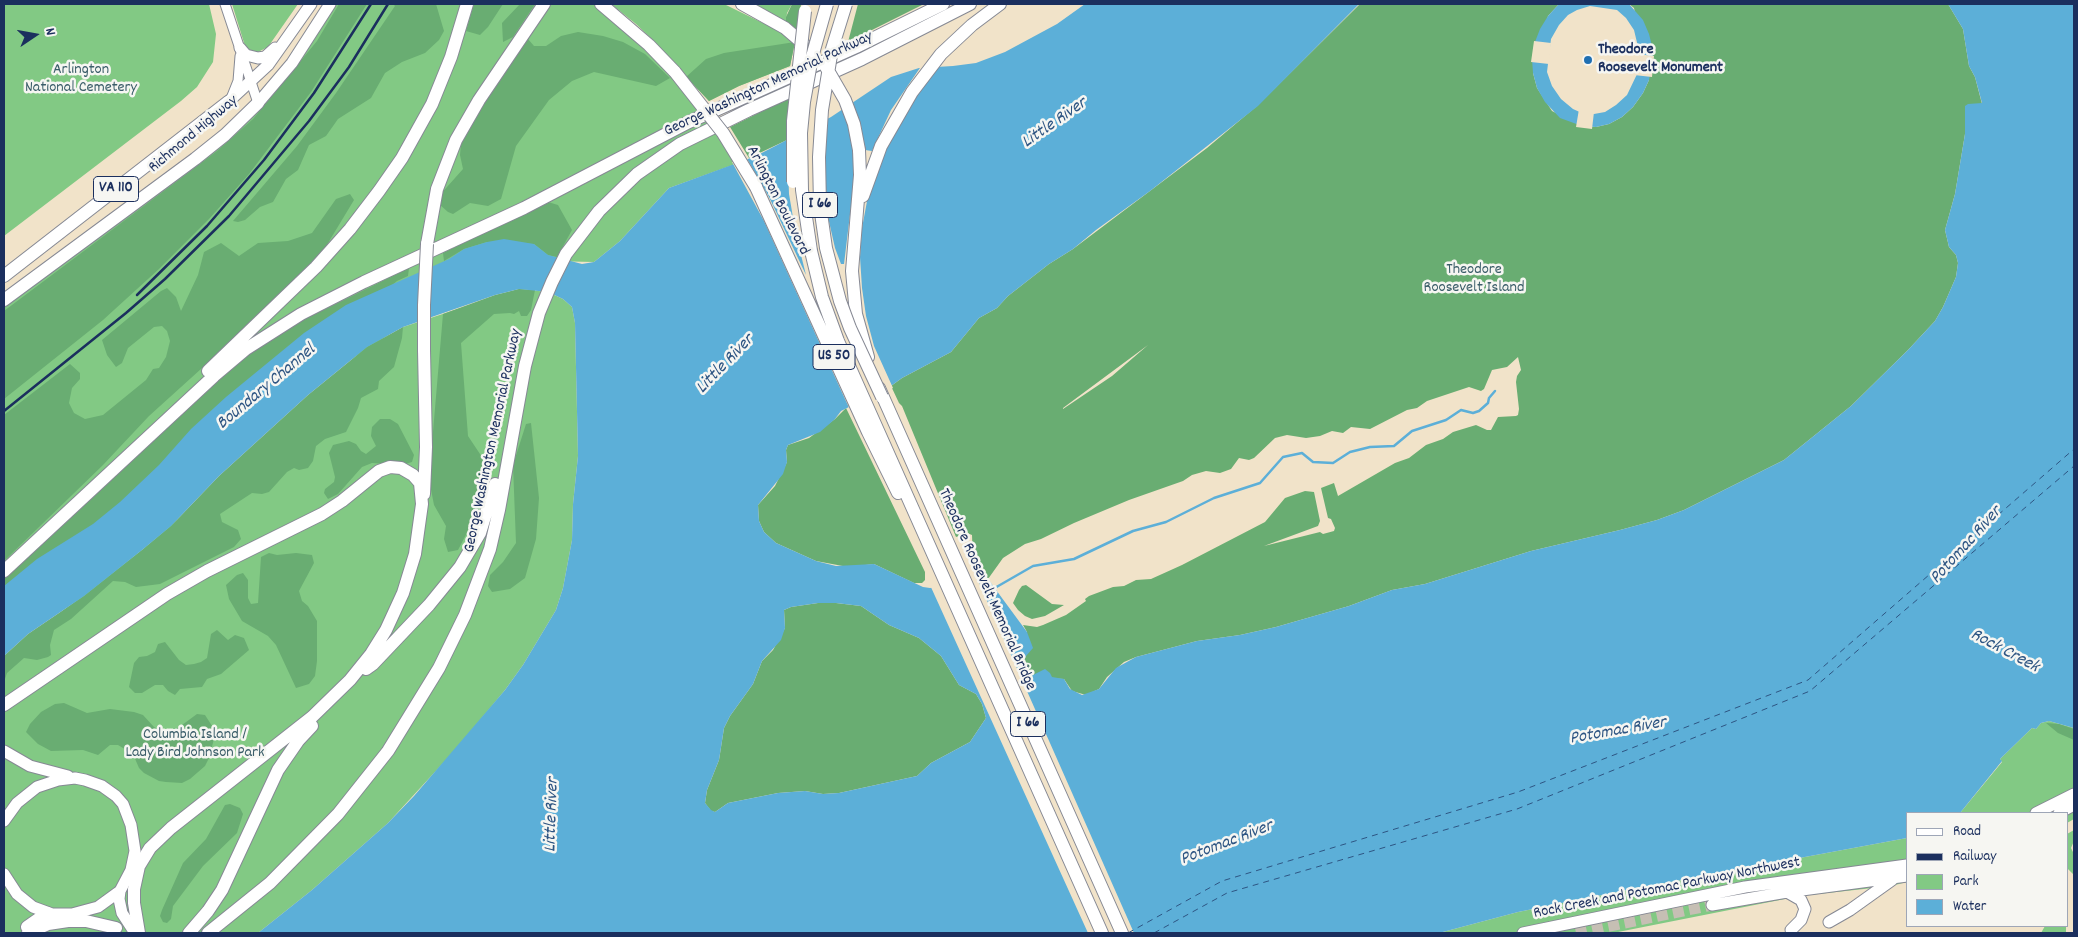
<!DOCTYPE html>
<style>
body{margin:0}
#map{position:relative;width:2078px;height:937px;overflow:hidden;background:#f1e3c9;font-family:Dekko,sans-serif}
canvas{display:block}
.frame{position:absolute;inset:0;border:5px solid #1b2f5e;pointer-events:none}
.legend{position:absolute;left:1906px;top:812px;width:162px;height:115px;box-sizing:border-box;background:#f6f6f2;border:1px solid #9ea6b7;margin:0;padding:6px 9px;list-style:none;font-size:15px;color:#1b2f5e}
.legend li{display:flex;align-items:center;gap:10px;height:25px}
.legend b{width:25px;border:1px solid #9ea6b7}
.north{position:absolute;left:10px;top:10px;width:50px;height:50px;-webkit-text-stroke:4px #f6f6f2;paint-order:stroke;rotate:78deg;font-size:14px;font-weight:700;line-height:20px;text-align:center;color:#1b2f5e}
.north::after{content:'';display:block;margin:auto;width:18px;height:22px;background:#1b2f5e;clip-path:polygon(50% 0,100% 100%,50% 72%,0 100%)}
</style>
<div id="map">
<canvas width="2078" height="937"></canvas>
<div class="frame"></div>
<ul class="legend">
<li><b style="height:6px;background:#fff"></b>Road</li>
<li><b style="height:6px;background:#1b2f5e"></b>Railway</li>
<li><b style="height:14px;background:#82c984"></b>Park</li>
<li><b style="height:14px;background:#5cafd8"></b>Water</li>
</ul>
<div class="north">N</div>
</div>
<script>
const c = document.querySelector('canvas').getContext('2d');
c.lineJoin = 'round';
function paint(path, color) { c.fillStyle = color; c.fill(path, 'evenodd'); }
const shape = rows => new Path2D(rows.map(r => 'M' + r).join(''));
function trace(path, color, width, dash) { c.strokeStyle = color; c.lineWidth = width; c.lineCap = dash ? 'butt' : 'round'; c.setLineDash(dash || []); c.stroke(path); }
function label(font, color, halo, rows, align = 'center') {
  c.font = font + ' Dekko,sans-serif'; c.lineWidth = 5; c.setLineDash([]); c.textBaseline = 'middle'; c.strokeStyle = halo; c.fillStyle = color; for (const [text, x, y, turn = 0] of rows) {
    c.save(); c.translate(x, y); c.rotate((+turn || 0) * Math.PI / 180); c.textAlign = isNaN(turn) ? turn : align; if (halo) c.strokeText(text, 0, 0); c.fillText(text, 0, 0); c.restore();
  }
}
const green = shape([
 [4,4,209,4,216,34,213,62,197,87,181,101,4,236],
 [232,4,298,4,268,47,258,52,251,51,245,46],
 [330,4,601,4,668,72,741,162,669,188,620,241,594,262,502,260,4,588,4,303,258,103],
 [611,4,724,4,779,31,795,42,790,66,739,86,709,101,656,43,636,24],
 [752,4,792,4,787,13,786,22],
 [519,289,548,292,563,299,572,307,575,323,578,456,573,504,572,540,563,588,556,610,523,665,505,690,456,749,388,823,312,890,258,933,4,933,4,656,142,550,403,327],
 [2049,721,2074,728,2074,819,2067,823,2067,813,1960,813,2002,762,2000,759,2032,728,2036,729,2041,723],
 [2074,830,2074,841,2071,848,2074,854,2074,875,2067,868,2067,834],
 [1907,838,1907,882,1891,886,1800,896,1613,933,1439,933,1518,912,1622,891],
 [2045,926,2066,926,2066,933,2041,933]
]);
const forest = shape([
 [339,4,367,4,311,92,249,174,209,219,159,269,103,320,4,399,4,311,217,151,253,119,317,41],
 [393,4,436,4,444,31,439,40,425,53,402,62,385,73,371,98,338,119,326,136,309,145,298,170,286,179,273,202,260,207,245,220,238,222,233,221,297,146,336,93,395,6],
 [474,4,503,4,488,27,480,35,466,31],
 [520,4,535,4,513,37,503,42,502,23],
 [792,4,801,4,798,30,786,22,786,17],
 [858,4,924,4,848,42],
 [1360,4,1559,4,1548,16,1533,73,1537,88,1552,111,1582,126,1596,127,1609,124,1622,117,1633,107,1643,93,1649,80,1634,8,1629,4,1948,4,1963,29,1969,66,1975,77,1982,104,1965,107,1965,134,1955,194,1945,230,1949,247,1956,255,1958,263,1956,277,1943,307,1935,321,1908,350,1851,406,1784,460,1684,510,1657,520,1620,530,1531,551,1425,584,1392,590,1349,606,1276,627,1240,635,1197,641,1136,657,1124,662,1107,677,1099,689,1086,695,1072,691,1064,679,1020,677,1020,667,1026,656,1027,632,1023,625,1037,627,1043,625,1066,615,1086,601,1085,599,1089,596,1113,587,1124,586,1136,580,1151,579,1182,565,1265,522,1285,498,1305,491,1314,492,1320,521,1318,526,1264,546,1320,532,1323,534,1334,531,1335,528,1331,519,1328,518,1321,488,1334,483,1338,496,1395,463,1409,458,1426,445,1443,439,1453,432,1476,425,1487,430,1491,430,1498,417,1516,416,1518,415,1519,409,1516,382,1517,376,1521,370,1518,357,1507,367,1492,370,1484,389,1481,391,1469,387,1427,401,1417,408,1407,410,1370,429,1351,427,1343,433,1332,431,1320,436,1306,438,1287,435,1275,438,1254,458,1249,460,1239,458,1231,469,1220,473,1206,471,1192,475,1183,481,1129,500,1074,523,1041,539,1025,544,1003,558,988,579,973,562,972,535,967,533,956,537,902,406,899,403,891,386,902,378,951,352,979,318,997,308,1008,296,1049,264,1073,249,1207,148,1258,105],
 [1148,345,1112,376,1063,409,1063,408],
 [578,32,603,36,623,42,645,54,670,78,656,86,594,72,572,81,549,100,516,146,501,199,488,206,470,203,453,214,448,212,439,204,439,196,463,169,460,155,462,134,528,39,534,46,546,46,561,36],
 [795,42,790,66,739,86,709,101,686,77,706,59,724,53],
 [789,98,787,140,749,158,730,127],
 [350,194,354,200,322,253,254,321,149,416,103,465,4,561,4,415,70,364,80,373,80,379,72,388,69,403,74,413,85,419,103,415,146,380,153,369,159,368,166,357,170,341,167,331,162,326,154,327,128,348,122,363,116,367,107,355,102,340,161,291,167,288,176,297,181,311,198,275,204,252,221,243,239,256,258,243,288,241,312,233,336,199],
 [548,202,558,205,572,230,557,257,548,255,534,244,487,242,464,249,444,261,443,253],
 [409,268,408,276,397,281,83,540,4,601,4,577,235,365,281,331],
 [519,289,535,290,531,310,527,316,521,316,519,311,514,314,510,313,494,314,461,343,468,436,486,463,482,504,458,550,448,552,444,539,446,526,434,505,429,479,443,314,495,295],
 [403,327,402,338,394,367,379,381,378,389,361,398,358,408,346,432,325,439,316,446,313,461,308,468,299,470,294,468,287,472,269,492,262,494,252,493,220,514,222,522,238,530,241,539,234,547,160,584,136,587,125,582,113,581,71,619,54,630,50,645,51,655,48,657,37,660,24,658,7,673,4,682,4,656,28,634,84,596,142,550,171,526,219,476,308,395,367,347],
 [846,408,925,572,925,580,922,583,914,583,874,564,848,567,816,561,776,543,764,532,759,521,758,505,775,486,787,462,786,450,788,445,809,438,835,419],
 [380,419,390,419,398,424,414,455,412,462,402,465,372,463,362,467,338,494,328,499,324,493,325,489,334,482,335,477,329,453,333,445,349,441,356,444,361,451,366,454,376,446,371,436,372,427],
 [531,423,539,498,536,539,525,578,510,589,492,592,488,586,490,575,503,562,516,543,513,465,526,424],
 [269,553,277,555,296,553,312,555,314,563,299,591,302,601,308,606,317,621,317,661,315,676,309,684,296,688,276,645,268,636,242,621,229,599,226,585,237,575,243,573,248,580,248,598,251,604,258,603,261,557],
 [1026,585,1052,604,1064,605,1045,616,1032,619,1025,616,1018,610,1013,603,1019,590,1022,586],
 [818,603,836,603,861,606,889,625,919,638,941,656,959,685,976,694,982,704,986,718,970,742,931,763,917,776,839,793,823,794,805,791,778,793,728,803,715,812,711,811,705,803,707,790,719,760,724,728,730,716,753,684,762,661,773,650,785,628,784,610,791,607],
 [217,630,228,640,235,635,244,638,249,650,221,674,207,679,202,687,180,689,175,695,168,691,163,685,155,685,142,693,135,693,129,687,134,663,139,657,147,656,155,652,158,644,165,642,179,660,186,665,194,664,201,662,207,658,211,634],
 [64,703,87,713,110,709,134,712,143,715,154,727,161,731,178,728,197,714,205,715,214,729,215,735,209,758,205,766,190,779,182,783,166,782,159,781,144,773,139,768,133,754,118,745,110,745,98,755,83,750,51,751,38,744,26,732,30,724,41,712,55,704],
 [2046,723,2059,724,2074,729,2074,740,2058,733],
 [230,804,240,808,243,814,237,833,203,866,173,906,171,919,167,923,163,922,160,916,162,910,183,863,206,839,225,805]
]);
const water = shape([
 [1085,4,1359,4,1258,106,1150,191,1096,230,1073,249,1049,264,1008,296,997,308,979,318,951,352,902,378,891,386,841,411,835,419,820,432,788,445,786,450,787,462,783,474,758,505,759,521,764,532,776,543,816,561,836,566,874,564,923,587,930,588,988,579,1027,632,1033,648,1026,656,1020,667,1020,677,1029,677,1045,669,1050,673,1052,677,1064,679,1070,689,1082,695,1099,689,1116,668,1136,657,1197,641,1240,635,1276,627,1349,606,1392,590,1425,584,1531,551,1620,530,1657,520,1684,510,1784,460,1851,406,1908,350,1935,321,1943,307,1956,277,1958,263,1956,255,1949,247,1945,230,1955,194,1965,134,1965,106,1968,104,1982,103,1975,77,1969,66,1963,29,1948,4,2074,4,2074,728,2049,721,2041,723,2036,729,2032,728,2000,759,2002,761,1960,813,1907,813,1907,838,1622,891,1518,912,1439,933,258,933,312,890,388,823,414,796,505,690,523,665,556,610,563,588,572,540,573,504,578,456,575,323,572,307,563,299,548,292,519,289,495,295,403,327,367,347,308,395,219,476,171,526,142,550,84,596,28,634,4,656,4,586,37,559,93,524,120,502,159,465,191,429,226,397,304,333,346,305,449,259,464,249,487,242,504,239,534,244,548,255,582,264,594,262,620,241,669,188,756,156,831,117,891,77,919,68,953,66,976,63,1005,52,1057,24],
 [818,603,836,603,861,606,889,625,919,638,941,656,959,685,976,694,982,704,986,718,970,742,931,763,917,776,839,793,823,794,805,791,778,793,728,803,715,812,711,810,705,803,707,790,719,760,724,728,730,716,753,684,762,661,781,640,785,628,784,610,791,607],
 [1559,4,1629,4,1643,20,1649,34,1653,50,1652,62,1649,80,1643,93,1633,107,1622,117,1609,124,1596,127,1582,126,1560,118,1545,102,1537,88,1533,73,1532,59,1535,42,1540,29,1548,16],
 [1590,6,1617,10,1626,18,1634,30,1640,55,1639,70,1627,95,1616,105,1605,112,1594,114,1584,114,1573,109,1561,99,1552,86,1547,72,1551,39,1559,25,1568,15,1577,10]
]);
const pier = shape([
 [1534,41,1551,43,1549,64,1531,62],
 [1637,54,1654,56,1652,77,1634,75],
 [941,64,909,104,879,161,868,196,862,228,860,257,862,288,866,316,874,346,893,388,850,410,764,221,732,162,746,157,769,197,806,275,796,235,789,194,787,136,825,117,825,175,828,217,835,248,841,264,844,264,855,173,852,100,861,126,865,150,872,151,891,110,922,65],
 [1579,109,1594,112,1592,129,1576,127],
 [977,578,1134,933,1088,933,930,585]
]);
const stream = shape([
 [993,589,1033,566,1074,559,1133,531,1166,522,1214,498,1260,483,1283,457,1302,453,1313,462,1333,463,1350,452,1370,447,1394,446,1412,431,1446,420,1461,410,1473,413,1479,411,1488,403,1489,398,1495,391]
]);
const ferry = shape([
 [1128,933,1222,881,1518,792,1808,680,2074,449],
 [1154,933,1227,893,1517,809,1810,691,2074,466]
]);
const primaryTunnel = shape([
 [1576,933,1712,905]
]);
const tertiary = shape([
 [225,4,258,103],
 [232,96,238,81,240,56]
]);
const primary = shape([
 [4,751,30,766,68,776],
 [2036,813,2074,794],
 [2059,813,2074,805],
 [4,821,17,803,37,787,58,780,75,778,85,780,102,786,116,796,123,804,131,825,135,851,131,870,120,891,98,907,72,914,52,914,33,907,17,894,4,874],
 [120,891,119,899,122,913,135,933],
 [1787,892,1801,900,1805,909,1801,920,1791,930],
 [1712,905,1787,892,1907,876],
 [1829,922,1850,910,1892,880],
 [1523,933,1745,887,1907,865]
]);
const trunk = shape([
 [240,48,246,55,258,58,265,57,275,48],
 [228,102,268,65,311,4],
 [258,103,292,63,330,4]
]);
const motorway = shape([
 [601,4,649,45,675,72],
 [742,4,785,28,807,47],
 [859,150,860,175,852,271,856,314,868,357],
 [756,187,868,432,898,493],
 [863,196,881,146,912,92,941,54,972,25,1000,4],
 [427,244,437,189,456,140,479,100,544,4],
 [811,251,822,297,838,341,1102,933],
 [4,276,228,102],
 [4,300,195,159,225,135,258,103],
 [208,371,316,267,350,229,379,191,402,158,432,104,451,57,467,4],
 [879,388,1122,933],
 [424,494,426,447,424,350],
 [4,571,214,376,246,349,301,314,364,282,524,208,689,122,856,47,943,4],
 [366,669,373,664,429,605,460,567,480,533,495,484],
 [4,705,167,594,207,571,322,514,342,501,379,471,390,467,401,468,413,475,420,483,422,504,415,554,403,593,386,630,371,654,350,680,312,717,171,828,150,848,139,866,134,889,134,903,139,933],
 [27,927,47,913],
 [28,933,48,924,68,921,86,921,116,928],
 [189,933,208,911,222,890,278,770,298,741,312,726],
 [208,933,270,883,338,814,388,751,439,668,465,615,490,549,499,510,525,366,539,313,552,282,566,254,599,211,637,174,680,144,749,110,862,59,970,4]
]);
const rail = shape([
 [137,295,207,226,264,160,314,93,371,4],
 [4,411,126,313,165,279,229,216,309,121,349,67,388,4]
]);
const motorwayBridge = shape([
 [846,4,832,49,822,110,819,157,820,206,826,248,840,301,850,328,882,397],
 [826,67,845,100,854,124,859,150],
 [675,72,723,133,756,187],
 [793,182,793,121,805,11],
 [811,251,802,190,801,133,804,102,812,57,827,4],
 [424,350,424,305,427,244]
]);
const markers = [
 [1588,60,5,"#1f6fb2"]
];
const shields = [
 [116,189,45],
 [820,205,35],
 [834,357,42],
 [1028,724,35]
];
const shieldNames = [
 ["VA 110",116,189],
 ["I 66",820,205],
 ["US 50",834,357],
 ["I 66",1028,724]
];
const poiNames = [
 ["Theodore",1598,51],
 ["Roosevelt Monument",1598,69]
];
const parkNames = [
 ["Arlington",81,71],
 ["National Cemetery",81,89],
 ["Theodore",1474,271],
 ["Roosevelt Island",1474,289],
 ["Columbia Island /",195,736],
 ["Lady Bird Johnson Park",195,754]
];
const streetNames = [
 ["George Washington Memorial Parkway",769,85,-25],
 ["Richmond Highway",194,135,-40],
 ["Arlington Boulevard",777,201,63],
 ["George Washington Memorial Parkway",494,441,-78],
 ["Theodore Roosevelt Memorial Bridge",986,590,66],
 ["Rock Creek and Potomac Parkway Northwest",1667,889,-11]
];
const waterNames = [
 ["Little River",1055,124,-35],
 ["Little River",726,365,-46],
 ["Boundary Channel",267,388,-40],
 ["Potomac River",1967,546,-48],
 ["Rock Creek",2004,652,28],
 ["Potomac River",1618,732,-10],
 ["Little River",553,815,-88],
 ["Potomac River",1227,844,-21]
];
paint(green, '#82c984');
paint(forest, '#69ad72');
paint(water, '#5cafd8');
paint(pier, '#f1e3c9');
trace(stream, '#5cafd8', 2.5);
trace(ferry, '#2e5583', 1, [6, 5]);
trace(primaryTunnel, '#c6bfb4', 11, [11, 5.5]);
trace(tertiary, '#868994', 11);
trace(primary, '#868994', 13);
trace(trunk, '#868994', 13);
trace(motorway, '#868994', 14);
trace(tertiary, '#fff', 9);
trace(primary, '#fff', 11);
trace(trunk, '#fff', 11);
trace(motorway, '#fff', 12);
trace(rail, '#1b2f5e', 2.5);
trace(motorwayBridge, '#868994', 14, []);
trace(motorwayBridge, '#fff', 12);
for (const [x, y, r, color] of markers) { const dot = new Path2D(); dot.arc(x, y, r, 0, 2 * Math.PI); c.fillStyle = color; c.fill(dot); trace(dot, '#f6f6f2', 2); }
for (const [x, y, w] of shields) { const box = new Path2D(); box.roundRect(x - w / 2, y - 12.5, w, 25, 4); c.fillStyle = '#f6f6f2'; c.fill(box); trace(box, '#1b2f5e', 1); }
label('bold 15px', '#1b2f5e', null, shieldNames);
label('bold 16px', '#1b2f5e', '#f6f6f2', poiNames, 'left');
label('16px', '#3a5d69', '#f6f6f2', parkNames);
label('16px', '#1b2f5e', '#f6f6f2', streetNames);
label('italic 18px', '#2e5583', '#f6f6f2', waterNames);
</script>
